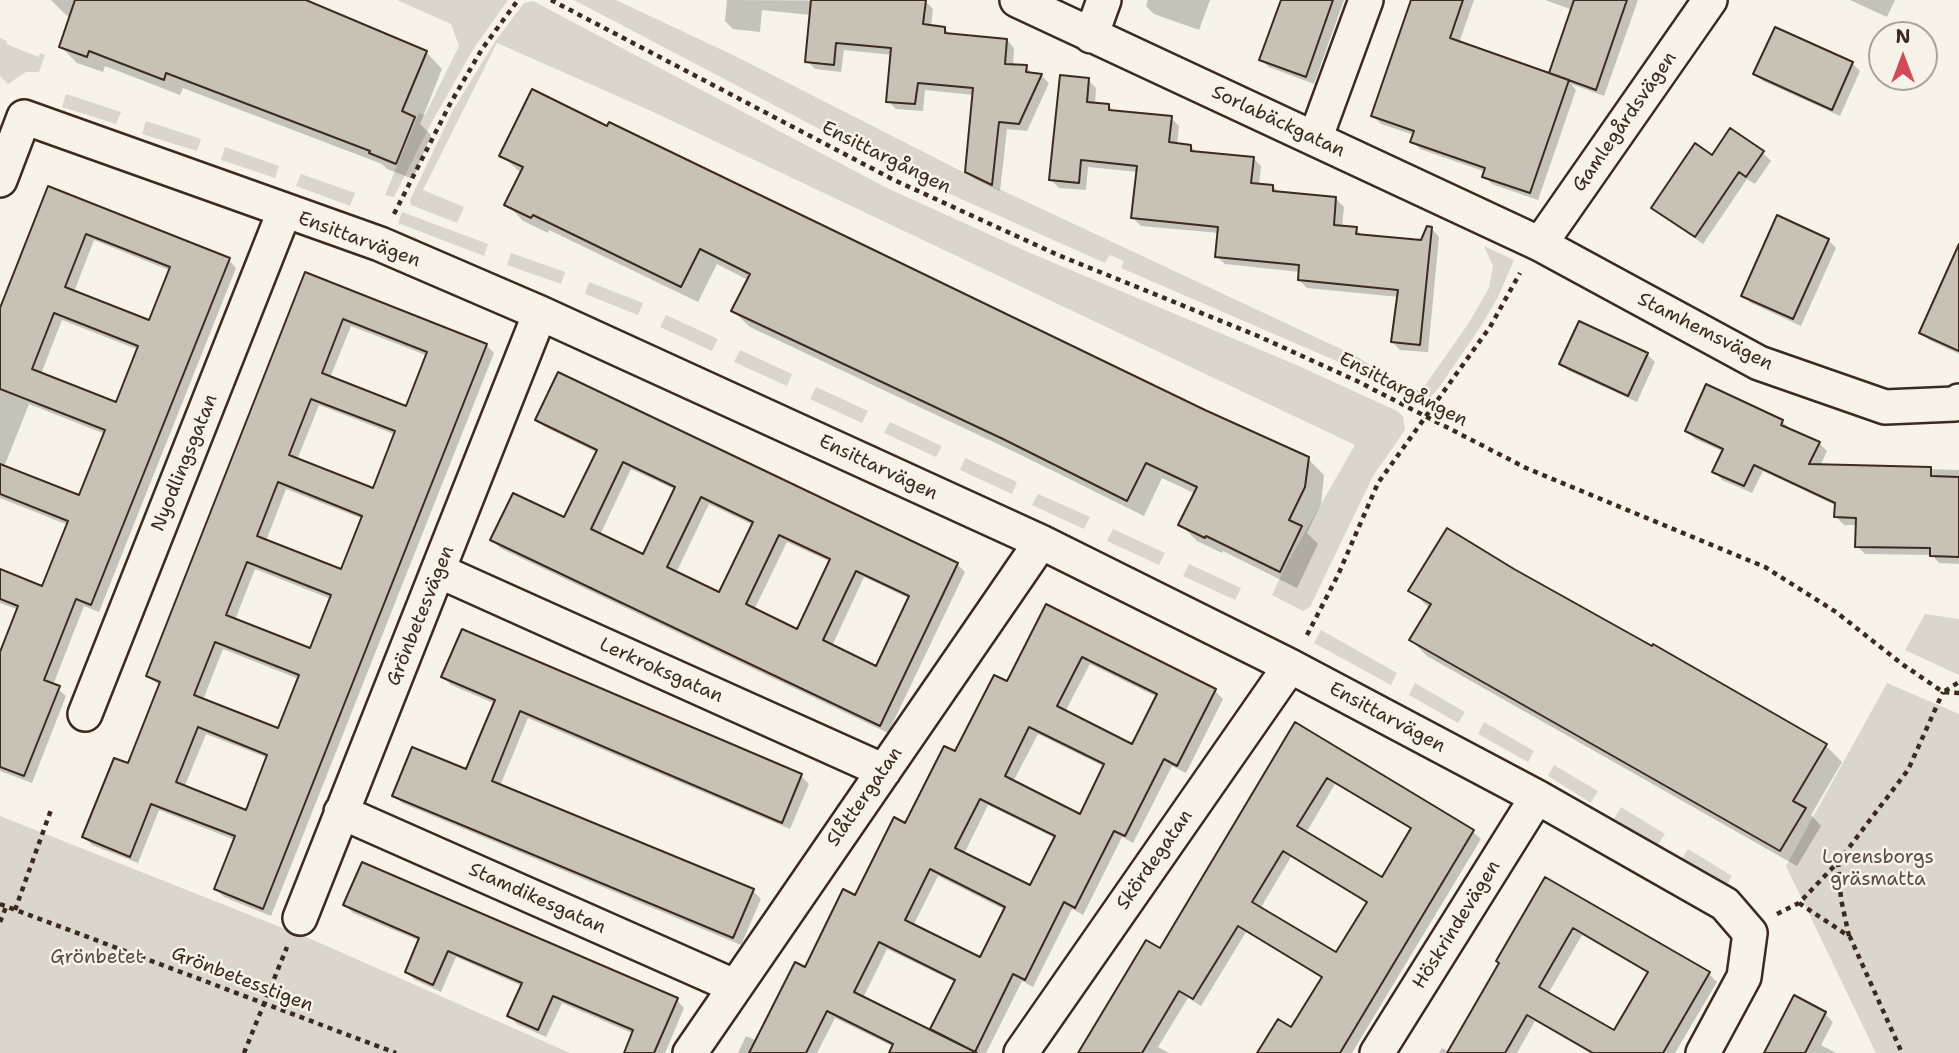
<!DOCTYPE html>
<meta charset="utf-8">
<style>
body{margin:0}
#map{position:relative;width:1959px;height:1053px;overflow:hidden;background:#f7f3e8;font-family:"Shantell Sans",sans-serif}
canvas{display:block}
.north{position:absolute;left:1868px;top:21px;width:70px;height:70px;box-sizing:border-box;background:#f7f3e8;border:2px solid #aca397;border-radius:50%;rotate:0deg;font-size:19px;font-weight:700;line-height:28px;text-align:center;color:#3b2a1e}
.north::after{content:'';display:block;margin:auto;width:24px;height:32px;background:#d1495b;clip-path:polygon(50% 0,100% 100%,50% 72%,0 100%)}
</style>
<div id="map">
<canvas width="1959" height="1053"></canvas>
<div class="north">N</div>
</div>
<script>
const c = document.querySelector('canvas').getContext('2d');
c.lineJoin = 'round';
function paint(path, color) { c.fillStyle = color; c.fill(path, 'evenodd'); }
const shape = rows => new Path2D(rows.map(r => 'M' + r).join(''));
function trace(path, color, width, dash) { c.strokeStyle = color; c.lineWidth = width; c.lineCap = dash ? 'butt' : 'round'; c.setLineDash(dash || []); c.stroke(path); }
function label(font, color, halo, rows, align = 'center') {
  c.font = font + ' "Shantell Sans",sans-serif'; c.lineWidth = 5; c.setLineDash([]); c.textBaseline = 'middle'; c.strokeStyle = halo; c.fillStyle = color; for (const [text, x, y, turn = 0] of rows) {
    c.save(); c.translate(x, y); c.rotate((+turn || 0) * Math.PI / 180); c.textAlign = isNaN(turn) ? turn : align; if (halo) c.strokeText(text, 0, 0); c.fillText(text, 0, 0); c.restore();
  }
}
const green = shape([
 [397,0,508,0,474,48,433,120,394,197,385,195,419,113,425,115,459,46,451,24],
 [574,0,616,0,735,56,965,173,1358,357,1403,387,1412,391,1418,390,1426,384,1468,324,1489,288,1493,266,1484,246,1514,260,1498,297,1481,326,1438,389,1427,401,1419,403,1362,372,1121,268,1124,261,1110,255,1105,263,905,174],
 [533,1,887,188,1028,252,1301,367,1397,411,1403,416,1405,430,1373,476,1310,607,1303,611,1272,595,1286,565,1355,445,649,110,497,43,423,190,464,207,457,223,411,205,410,200,453,110,496,40,524,3],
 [0,38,7,41,6,44,39,57,40,53,45,55,39,72,26,72,8,84,0,76],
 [66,94,121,112,116,124,62,107],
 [146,121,201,139,197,151,142,134],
 [225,147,279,166,275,178,221,160],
 [301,174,355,193,350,206,296,186],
 [402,212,488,244,484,256,398,223],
 [511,253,565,272,561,284,507,265],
 [589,282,643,303,638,315,585,294],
 [666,315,718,339,712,351,660,327],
 [740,350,792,374,787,386,734,362],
 [816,387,868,411,862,423,810,399],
 [890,422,942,446,936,457,884,433],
 [965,458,1017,482,1012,494,960,470],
 [1038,494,1090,517,1084,529,1032,505],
 [1113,529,1165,553,1159,565,1107,541],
 [1189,564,1241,588,1235,600,1183,576],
 [1925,614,1959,619,1959,675,1905,650],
 [1321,630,1397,673,1391,685,1314,643],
 [1415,683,1465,712,1458,723,1409,695],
 [1887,683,1959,714,1959,1053,1876,1053,1786,866],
 [1484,722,1534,751,1528,762,1478,734],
 [1554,765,1598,791,1591,803,1548,776],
 [1621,807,1665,834,1658,845,1614,819],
 [0,816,313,940,570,1053,0,1053],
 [1688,849,1732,876,1725,887,1681,860]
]);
const shadow = shape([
 [51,0,293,0,426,52,442,69,420,124,431,135,413,179,387,169,382,164,183,88,180,95,105,66,103,72,77,63,61,47,71,17,66,15],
 [727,0,925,1,933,9,931,27,944,28,951,35,1007,40,1014,48,1013,66,1026,67,1033,74,1041,75,1049,83,1027,131,1007,129,1000,191,975,179,966,171,974,95,925,90,923,111,896,109,888,101,893,55,844,50,841,72,815,69,807,61,811,15,762,10,760,32,733,29,725,21],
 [1148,0,1210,0,1199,30,1154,14,1146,6],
 [1283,0,1344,0,1314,84,1269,67,1261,60],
 [1413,0,1474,0,1459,43,1557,78,1573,10,1545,0,1638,0,1604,96,1571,84,1576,90,1538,200,1492,184,1484,176,1486,172,1420,149,1412,141,1414,135,1381,124,1373,116],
 [1850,0,1895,0,1887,17],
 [1852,63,1860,71,1840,116,1763,81,1755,73],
 [1088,80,1096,88,1095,104,1109,106,1115,113,1171,118,1179,126,1177,145,1191,146,1197,153,1253,158,1261,166,1259,185,1273,186,1279,193,1336,199,1344,207,1342,227,1356,229,1363,236,1422,242,1431,228,1439,237,1428,352,1400,350,1392,342,1399,297,1307,288,1299,280,1300,272,1225,264,1217,257,1219,233,1141,226,1133,218,1138,172,1088,167,1086,190,1059,188,1051,180],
 [1763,153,1771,161,1755,184,1747,179,1703,244,1661,215,1653,207,1713,157],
 [501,155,1204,411,1308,459,1324,475,1321,504,1307,533,1318,544,1297,588,1223,551,1222,553,1197,541,1180,524,1196,494,1162,478,1144,516,1021,455,750,327,733,311,748,280,717,264,698,302,549,230,548,233,523,221,507,204,522,174],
 [49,189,229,260,236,268,99,612,84,606,53,685,66,696,32,783,0,771,0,657,19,610,0,603,0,571,43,588,68,525,0,498,0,312],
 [94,240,171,271,150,322,74,292],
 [62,320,139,350,117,405,41,374],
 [29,404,105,434,80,497,4,467],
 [1828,240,1836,248,1801,326,1751,303,1743,296],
 [1959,257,1959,354,1929,340,1921,332],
 [306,275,486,345,494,353,271,916,224,897,216,889,235,840,159,810,138,863,92,845,84,837,129,765,160,686,148,676],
 [351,326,428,356,407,408,330,378],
 [319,405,396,435,374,490,297,460],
 [286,489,363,519,342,571,266,541],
 [255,569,331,599,311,651,235,620],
 [223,649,299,679,279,730,203,700],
 [206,734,268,758,247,812,184,788],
 [1647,354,1655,362,1637,402,1569,371,1561,363],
 [537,420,957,564,965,572,888,733,500,548,493,540,565,520,598,453,545,427],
 [631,469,676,490,644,557,600,535],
 [709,504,753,525,720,594,676,573],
 [787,542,831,562,798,631,754,610],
 [864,577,910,599,877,668,832,646],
 [1782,421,1790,429,1819,443,1827,451,1820,466,1959,470,1959,564,1939,563,1932,555,1865,554,1857,546,1858,525,1844,525,1836,517,1837,506,1763,471,1752,493,1722,480,1715,472,1724,452,1695,439,1687,431],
 [1514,570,1826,746,1842,762,1811,815,1821,826,1797,866,1427,656,1411,640,1430,609,1411,590],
 [1046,607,1215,691,1223,699,1186,773,1172,766,1133,843,1122,837,1083,915,1072,909,1033,987,1022,981,986,1053,891,1053,894,1047,835,1018,817,1053,738,1053,746,1036,757,1041,956,754,1008,684],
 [1090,664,1157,697,1133,746,1065,712],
 [1038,734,1105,767,1080,816,1013,782],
 [988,805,1055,838,1031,888,964,854],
 [938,876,1005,910,981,959,913,926],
 [887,949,955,982,932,1029,937,1034,863,998],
 [463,632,801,776,809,784,790,829,528,718,500,786,753,891,761,899,741,945,402,803,394,795,467,772,496,704,451,685,443,677],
 [1296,725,1473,832,1481,839,1352,1053,1259,1053,1292,1030,1323,979,1246,932,1201,1006,1188,998,1158,1047,1169,1053,1079,1053,1160,950],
 [1335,784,1412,830,1382,879,1306,833],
 [1291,857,1368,904,1337,955,1260,909],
 [1545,879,1709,974,1717,982,1675,1053,1590,1053,1535,1021,1517,1053,1439,1053,1442,1048,1449,1052,1501,964],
 [1582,935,1649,974,1615,1032,1548,994],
 [345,905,677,1000,684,1008,665,1053,625,1053,634,1034,562,1003,546,1037,517,1024,509,1016,522,986,456,957,441,992,415,980,407,972,420,941,353,913],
 [1794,998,1825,1014,1833,1022,1821,1045,1836,1053,1766,1053]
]);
const building = shape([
 [75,0,306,0,427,51,402,111,415,117,396,164,369,153,370,151,166,73,164,80,89,51,87,57,59,47,75,0],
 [811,0,926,0,923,24,945,27,945,33,1007,39,1005,64,1027,65,1026,72,1042,74,1019,124,999,122,992,185,965,172,973,88,918,83,915,104,886,102,891,48,836,43,834,65,805,62,811,0],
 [1281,0,1333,0,1306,77,1259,60,1281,0],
 [1411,0,1463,0,1450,38,1569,80,1530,193,1482,177,1485,168,1410,142,1414,131,1371,116,1411,0],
 [1574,0,1627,0,1596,90,1549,73,1574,0],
 [1775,27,1853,62,1832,110,1753,74,1775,27],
 [1060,75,1089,78,1087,102,1109,104,1109,110,1172,116,1169,142,1191,145,1191,151,1254,157,1251,183,1273,185,1273,191,1336,197,1334,225,1357,227,1356,234,1421,240,1427,226,1432,227,1420,345,1391,342,1398,290,1298,280,1299,265,1215,257,1218,227,1131,218,1137,166,1081,160,1079,183,1049,180,1060,75],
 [532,89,607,126,609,122,1205,410,1309,457,1305,487,1289,520,1302,526,1280,572,1206,536,1205,538,1178,525,1197,487,1146,463,1127,501,1003,439,731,311,750,274,700,249,681,287,533,215,531,218,504,205,523,167,499,156,532,89],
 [1730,128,1764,151,1746,177,1739,172,1695,237,1651,208,1695,143,1712,155,1730,128],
 [48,186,230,258,91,605,76,599,44,680,60,686,24,776,0,767,0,652,18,606,0,599,0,569,42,586,68,521,0,494,0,464,79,495,105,430,0,389,0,308,48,186],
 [86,234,170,267,149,320,65,287,86,234],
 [54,313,138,346,116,402,32,369,54,313],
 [1777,215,1829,239,1793,319,1741,296,1777,215],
 [1959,244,1959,351,1919,333,1959,244],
 [305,272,487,344,263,909,214,889,235,836,151,804,130,857,82,837,114,758,128,763,160,682,146,676,305,272],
 [343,319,427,352,406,406,322,373,343,319],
 [311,399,395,431,373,488,289,455,311,399],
 [278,482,362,516,341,569,257,536,278,482],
 [247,562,331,595,310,648,226,615,247,562],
 [215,642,299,675,278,728,194,695,215,642],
 [198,727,267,755,246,810,176,782,198,727],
 [1579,321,1648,353,1628,396,1559,364,1579,321],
 [558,372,958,563,880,726,490,540,513,493,564,517,597,450,535,420,558,372],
 [623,462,675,487,643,554,591,529,623,462],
 [701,497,753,522,719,592,667,567,701,497],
 [779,535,830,559,797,629,746,604,779,535],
 [856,571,909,596,876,666,823,640,856,571],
 [1706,384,1783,420,1781,425,1820,442,1809,464,1931,467,1931,476,1959,477,1959,557,1930,556,1930,548,1855,547,1856,518,1834,517,1835,503,1754,465,1744,486,1712,472,1723,449,1685,431,1706,384],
 [1447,528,1514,569,1652,646,1653,644,1827,744,1793,801,1806,808,1780,851,1409,640,1431,604,1408,591,1447,528],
 [1046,604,1216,689,1177,766,1164,759,1125,836,1114,831,1075,908,1064,902,1025,980,1013,974,975,1052,930,1029,955,980,879,942,854,992,977,1053,889,1053,893,1044,827,1011,806,1053,749,1053,795,962,805,967,843,889,855,895,894,817,905,823,944,746,955,751,994,675,1007,681,1046,604],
 [1082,657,1157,694,1132,744,1057,706,1082,657],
 [1029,727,1104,764,1080,814,1005,776,1029,727],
 [980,799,1055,836,1030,885,955,848,980,799],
 [930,869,1005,907,980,957,905,920,930,869],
 [462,629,802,774,782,823,520,711,492,781,754,889,733,938,392,796,412,747,466,769,481,733,495,700,441,677,462,629],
 [1295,722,1474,830,1340,1053,1257,1053,1278,1019,1291,1027,1322,977,1238,926,1193,999,1179,991,1142,1053,1078,1053,1146,940,1160,948,1295,722],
 [1327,778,1411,828,1382,877,1297,826,1327,778],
 [1283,851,1367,902,1336,952,1252,902,1283,851],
 [362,862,678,998,654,1053,624,1053,633,1030,553,996,538,1030,507,1016,522,983,448,951,433,985,405,972,419,938,343,905,362,862],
 [1545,877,1710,972,1663,1053,1593,1053,1527,1015,1505,1053,1447,1053,1499,963,1496,961,1545,877],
 [1573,928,1648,972,1614,1030,1539,987,1573,928],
 [1794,995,1826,1012,1805,1053,1764,1053,1794,995]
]);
const path = shape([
 [551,0,894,180,1058,255,1258,336,1357,381,1526,468,1765,567,1836,612,1902,664,1943,692,1959,693],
 [394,214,450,104,482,49,518,0],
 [1307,635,1338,575,1378,483,1490,327,1520,273],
 [1945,691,1959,682],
 [1838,862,1841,899,1849,936],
 [1799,903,1850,937,1902,1053],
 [0,904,396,1053],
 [15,910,52,807],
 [1777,914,1799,903,1838,862,1908,770,1943,692],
 [0,922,6,907],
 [244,1053,287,947]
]);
const street = shape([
 [1017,0,1540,244,1759,363,1885,407,1955,404,1959,401],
 [1091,36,1104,0],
 [1315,139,1366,0],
 [0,180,24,117,380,244,540,313,1041,542,1290,666,1537,797,1725,904,1750,933,1744,977,1703,1053],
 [1540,244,1710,0],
 [439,571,884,771],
 [85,714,284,212],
 [341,812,734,986],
 [300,918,540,313],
 [690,1053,1041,542],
 [1021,1053,1290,666],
 [1377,1053,1537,797]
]);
const streetNames = [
 ["Sorlabäckgatan",1278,122,25],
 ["Gamlegårdsvägen",1625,122,-55],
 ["Ensittargången",886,158,26],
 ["Ensittarvägen",359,240,20],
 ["Stamhemsvägen",1705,332,27],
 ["Ensittargången",1403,390,27],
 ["Nyodlingsgatan",185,463,-68],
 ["Ensittarvägen",878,468,25],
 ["Grönbetesvägen",421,616,-68],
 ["Lerkroksgatan",661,671,24],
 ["Ensittarvägen",1387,718,28],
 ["Slåttergatan",865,797,-55],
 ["Skördegatan",1155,860,-55],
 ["Stamdikesgatan",537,899,24],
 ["Höskrindevägen",1457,925,-58],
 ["Grönbetesstigen",242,980,21]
];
const parkNames = [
 ["Lorensborgs",1878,858],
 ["gräsmatta",1878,880],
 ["Grönbetet",97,958]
];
paint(green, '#dbd6cb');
paint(shadow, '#0003');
paint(building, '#c8c1b6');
trace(building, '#3b2a1e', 2);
trace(street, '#3b2a1e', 38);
trace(path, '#3b2a1e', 4.5, [5, 5]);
trace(street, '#f7f3e8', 33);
label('19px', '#3b2a1e', '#f7f3e8', streetNames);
label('19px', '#5b4c41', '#f7f3e8', parkNames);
</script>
